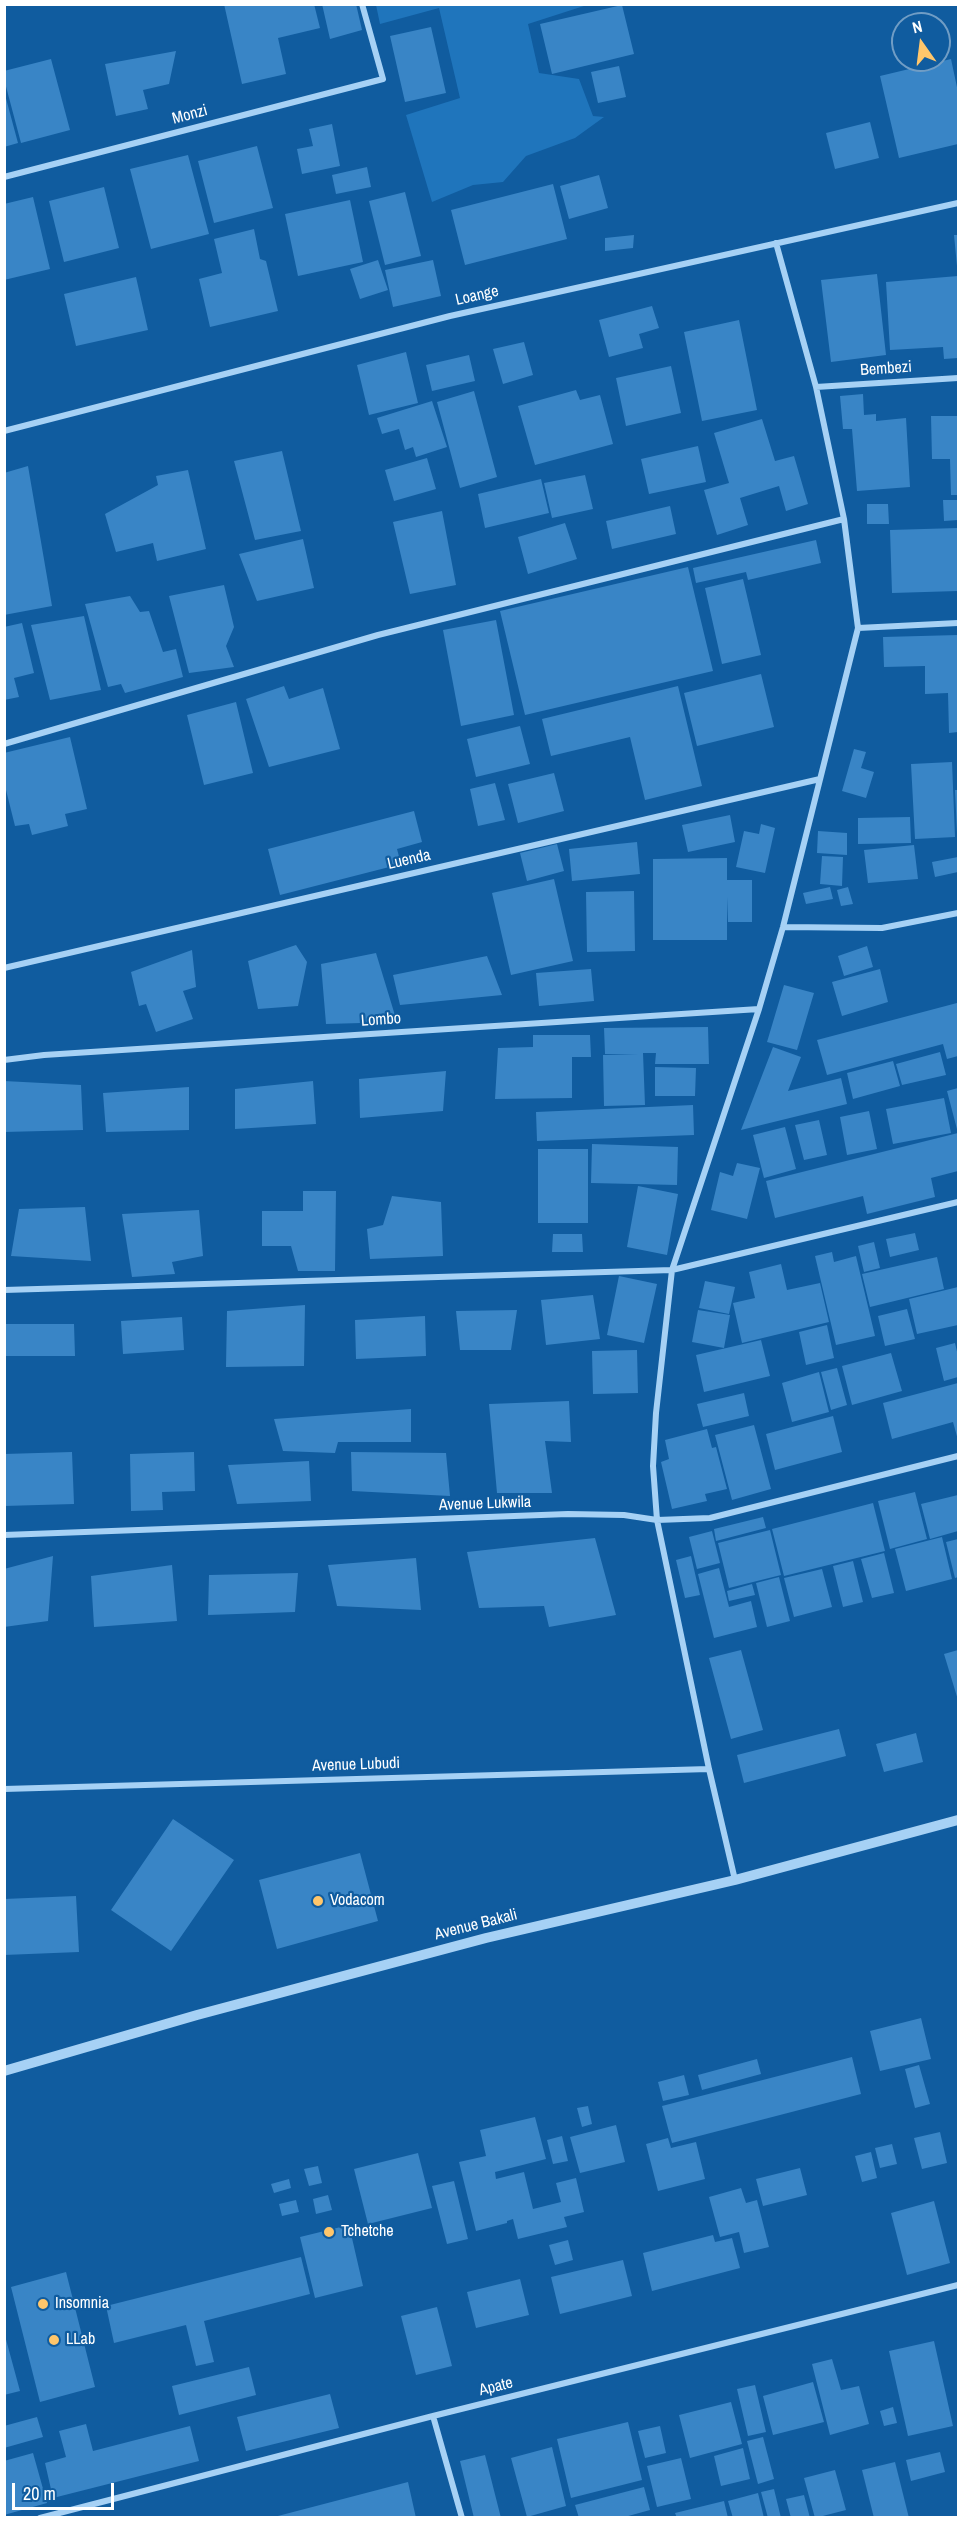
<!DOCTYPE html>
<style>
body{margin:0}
#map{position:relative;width:963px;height:2522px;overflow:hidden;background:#105c9f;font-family:"Archivo Narrow",sans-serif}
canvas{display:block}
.frame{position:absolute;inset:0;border:6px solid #fff;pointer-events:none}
.north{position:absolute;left:891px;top:12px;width:60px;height:60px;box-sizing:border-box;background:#105c9f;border:2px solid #709dc5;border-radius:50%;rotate:346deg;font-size:16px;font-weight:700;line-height:24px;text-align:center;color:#fff}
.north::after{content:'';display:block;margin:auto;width:21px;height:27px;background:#ffc66b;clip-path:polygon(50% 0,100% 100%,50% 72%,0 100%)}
.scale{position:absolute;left:12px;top:2483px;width:102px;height:27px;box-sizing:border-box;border:3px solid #fff;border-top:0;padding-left:8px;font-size:18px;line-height:21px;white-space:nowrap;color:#fff;-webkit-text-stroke:4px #105c9f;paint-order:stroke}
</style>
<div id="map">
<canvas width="963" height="2522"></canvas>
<div class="frame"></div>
<div class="north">N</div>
<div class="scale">20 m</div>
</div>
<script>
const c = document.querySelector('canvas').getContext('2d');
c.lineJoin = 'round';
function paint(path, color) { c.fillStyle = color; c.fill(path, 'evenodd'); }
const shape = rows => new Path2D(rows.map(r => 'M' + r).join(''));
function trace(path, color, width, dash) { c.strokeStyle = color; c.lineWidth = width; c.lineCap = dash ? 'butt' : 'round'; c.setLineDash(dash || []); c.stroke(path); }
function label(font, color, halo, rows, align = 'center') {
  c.font = font + ' "Archivo Narrow",sans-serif'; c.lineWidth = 4.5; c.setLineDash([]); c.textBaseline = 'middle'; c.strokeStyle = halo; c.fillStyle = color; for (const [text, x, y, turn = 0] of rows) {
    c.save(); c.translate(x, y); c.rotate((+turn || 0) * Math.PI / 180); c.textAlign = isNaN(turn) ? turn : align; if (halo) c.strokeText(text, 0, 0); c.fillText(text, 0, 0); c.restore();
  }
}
const green = shape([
 [376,5,587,5,528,24,539,73,579,79,593,116,604,117,575,138,526,156,503,182,473,185,432,202,406,115,460,98,439,8,380,24]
]);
const building = shape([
 [224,4,314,4,320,28,278,38,286,74,242,84],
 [322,4,356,4,362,30,330,39],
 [622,5,634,54,552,74,540,24],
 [431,27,446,93,405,102,390,36],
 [176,51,169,84,143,90,148,109,116,116,105,64],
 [51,59,70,130,21,143,4,79,4,71],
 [951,59,958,92,958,144,899,158,880,76],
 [619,66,626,97,598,103,591,72],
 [4,91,18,143,4,147],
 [870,122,879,158,835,169,826,133],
 [332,124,340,166,302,174,297,149,313,146,309,129],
 [257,146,273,208,214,223,198,161],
 [188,155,209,234,151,249,130,169],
 [367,167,371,187,336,194,332,175],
 [599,175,608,208,569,219,560,186],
 [553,184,567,239,465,265,451,210],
 [104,187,119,248,64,262,49,201],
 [405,192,421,256,385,265,369,201],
 [33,197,50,269,4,280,4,204],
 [350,200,363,262,298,276,285,214],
 [254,229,260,259,266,261,278,311,210,327,199,279,222,273,214,239],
 [634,235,633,248,605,251,605,238],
 [954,235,958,235,958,266,957,266],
 [378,260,388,290,360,299,350,269],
 [433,260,441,296,393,307,385,270],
 [877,274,886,355,831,362,821,280],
 [958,276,958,358,944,359,943,347,890,350,886,282],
 [136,277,148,330,76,346,64,294],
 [652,306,659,328,639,334,643,348,609,357,599,320],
 [739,320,757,410,702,421,684,332],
 [524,342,533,375,503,384,493,349],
 [406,352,418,403,369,415,357,365],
 [469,355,475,381,432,391,426,365],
 [671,366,681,413,626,426,616,378],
 [576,390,580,400,600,395,613,444,535,465,518,406],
 [474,391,497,477,460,488,437,402],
 [863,394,864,415,876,414,876,421,906,418,910,487,857,491,852,429,843,429,840,396],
 [432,401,447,447,416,457,413,447,405,450,399,429,382,434,377,418],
 [931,416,958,416,958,495,951,495,950,459,932,459],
 [762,419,775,461,794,456,808,504,786,511,779,486,740,498,748,525,717,535,704,490,729,483,714,433],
 [698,446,706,482,649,494,641,459],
 [282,451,301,531,255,540,234,461],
 [427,458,436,489,394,501,385,470],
 [28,466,52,606,4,615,4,473],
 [188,470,206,549,157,561,153,543,116,552,105,514,158,485,156,476],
 [585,475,593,509,552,518,544,483],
 [541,479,549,513,485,528,478,494],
 [943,500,958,500,958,520,944,521],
 [867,504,888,504,889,524,867,524],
 [670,506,676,534,612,549,606,521],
 [442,511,456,585,410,594,393,522],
 [565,523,577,559,528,574,518,537],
 [958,528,958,591,892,593,890,530],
 [303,539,314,588,257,601,239,554],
 [816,540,821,563,748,580,746,572,696,583,693,568],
 [688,567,713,671,525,715,500,611],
 [743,579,761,655,722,664,705,588],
 [224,585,234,627,226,646,234,667,189,673,169,596],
 [130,596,140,612,149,611,163,652,176,649,183,677,125,693,121,684,108,687,85,604],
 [84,616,101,690,50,700,31,625],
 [496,620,514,715,461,726,443,630],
 [22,623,34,673,14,678,19,697,4,700,4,627],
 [958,635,958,732,949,733,948,693,925,694,925,666,884,667,883,637],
 [761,674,774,727,697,746,684,693],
 [284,686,289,699,323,688,340,749,269,767,246,699],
 [678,686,702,786,645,800,630,737,551,756,542,719],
 [236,702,253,773,204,785,187,715],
 [520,726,530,764,476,777,467,739],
 [70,737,87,809,65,814,68,826,32,835,29,824,15,826,4,782,4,753],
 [854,749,866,752,861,768,874,772,866,798,842,791],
 [952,762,955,837,915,839,911,764],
 [554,773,564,811,518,823,508,784],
 [495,783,505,820,478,826,470,789],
 [955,790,958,790,958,833,957,833],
 [414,811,422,842,397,849,401,864,280,895,268,849],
 [730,815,735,842,688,852,682,825],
 [910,817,911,843,858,844,858,818],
 [761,824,775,828,765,873,736,867,744,831,759,834],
 [818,831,847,833,847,855,817,853],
 [637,842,640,874,572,881,569,849],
 [557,844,564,871,527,881,520,853],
 [914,845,918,879,868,883,864,850],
 [822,856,843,857,842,886,820,884],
 [958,857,958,872,935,877,932,862],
 [727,858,727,880,752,880,752,922,728,922,727,897,727,940,653,940,653,859],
 [554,879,573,961,511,975,492,893],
 [830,887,833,899,806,904,803,893],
 [848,887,853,904,841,906,837,890],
 [634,891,635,951,587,952,586,892],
 [296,945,307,962,298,1006,258,1009,248,961],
 [867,946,873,967,844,976,838,956],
 [192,950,196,987,183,991,193,1019,156,1032,146,1004,139,1006,131,972],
 [376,953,397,1022,326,1024,321,964],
 [487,956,502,995,400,1005,393,975],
 [591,969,594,1001,539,1006,536,973],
 [880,969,888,1002,842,1016,832,982],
 [784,985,814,993,797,1050,767,1042],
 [957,1003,958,1056,947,1059,943,1044,827,1075,817,1040],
 [708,1027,709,1064,655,1064,656,1053,643,1053,645,1105,604,1106,603,1055,638,1054,605,1054,604,1028],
 [533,1035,590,1035,591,1057,572,1057,572,1098,495,1099,498,1048,533,1047],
 [773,1047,801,1057,788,1091,841,1078,847,1104,741,1130],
 [940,1052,946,1075,902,1085,896,1064],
 [893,1061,900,1086,853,1099,847,1073],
 [655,1067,696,1068,695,1096,655,1096],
 [446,1071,443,1111,360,1118,359,1079],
 [4,1081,81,1085,83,1130,4,1132],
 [313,1081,316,1124,235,1129,235,1089],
 [189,1087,189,1130,106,1132,103,1093],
 [958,1088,958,1133,947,1091],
 [944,1098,951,1133,893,1144,886,1109],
 [693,1105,694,1135,537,1141,536,1112],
 [869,1111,877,1149,847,1155,840,1117],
 [819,1120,827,1155,804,1160,795,1125],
 [785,1127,796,1169,764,1178,753,1135],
 [958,1133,958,1171,931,1178,935,1197,867,1214,863,1196,775,1218,766,1181],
 [592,1144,678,1147,677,1185,591,1183],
 [538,1149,588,1149,588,1223,538,1223],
 [737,1163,760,1168,747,1219,711,1210,720,1172,733,1176],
 [638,1186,678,1194,667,1255,627,1247],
 [303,1191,336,1191,335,1271,298,1271,291,1246,262,1246,262,1211,303,1211],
 [392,1196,441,1202,443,1256,370,1259,367,1229,383,1225],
 [85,1207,91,1261,11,1256,19,1209],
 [199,1210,203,1256,172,1262,175,1274,132,1277,122,1214],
 [915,1233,919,1250,890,1257,886,1239],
 [553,1234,582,1234,583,1252,552,1252],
 [874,1242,880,1268,864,1272,858,1246],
 [832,1252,834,1262,856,1256,875,1336,836,1345,815,1256],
 [937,1257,944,1289,870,1307,862,1274],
 [781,1264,787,1290,820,1283,829,1322,742,1343,733,1303,755,1298,749,1272],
 [619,1276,657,1284,644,1343,607,1335],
 [705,1281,735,1287,729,1314,699,1308],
 [958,1287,958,1325,917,1334,909,1299],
 [593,1295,600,1339,546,1345,541,1300],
 [305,1305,304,1366,226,1367,227,1311],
 [907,1309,915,1339,885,1346,878,1316],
 [517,1310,511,1350,460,1350,456,1311],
 [698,1310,730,1315,724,1348,692,1342],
 [425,1316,426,1356,356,1359,355,1320],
 [182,1317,184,1350,123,1354,121,1321],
 [4,1324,74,1324,75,1356,4,1356],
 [827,1325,834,1358,806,1365,799,1332],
 [761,1340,770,1376,704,1392,696,1355],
 [955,1343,958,1356,958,1377,944,1381,936,1348],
 [637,1350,638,1393,593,1394,592,1351],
 [891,1353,902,1391,852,1405,842,1366],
 [837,1368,847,1405,831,1410,821,1372],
 [819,1372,829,1412,792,1422,782,1383],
 [958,1383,958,1440,953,1422,892,1439,883,1403],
 [744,1393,749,1416,703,1427,697,1404],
 [569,1401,571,1442,545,1441,552,1493,497,1493,489,1404],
 [411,1409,411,1442,338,1442,335,1453,283,1451,274,1419],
 [833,1416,842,1452,775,1470,766,1434],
 [754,1425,771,1489,732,1500,715,1435],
 [707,1429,712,1448,716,1447,727,1489,705,1494,707,1501,672,1509,661,1462,669,1459,665,1440],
 [72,1452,74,1504,4,1506,4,1454],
 [194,1452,195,1491,162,1492,163,1510,131,1511,130,1454],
 [351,1452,446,1453,450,1496,352,1491],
 [309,1461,311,1501,237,1504,228,1465],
 [915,1492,927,1539,890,1549,878,1501],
 [958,1495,958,1531,930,1539,921,1504],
 [873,1503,885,1551,784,1576,772,1529],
 [763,1517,766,1528,716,1541,714,1529],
 [770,1530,781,1575,729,1588,718,1543],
 [712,1531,720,1563,697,1569,689,1537],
 [942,1537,952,1579,906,1591,895,1549],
 [595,1538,616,1615,549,1627,544,1606,479,1608,467,1552],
 [958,1539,958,1577,955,1578,946,1542],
 [884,1553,894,1593,872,1598,861,1559],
 [53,1556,48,1621,4,1627,4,1569],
 [691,1556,700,1595,685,1598,676,1560],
 [416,1558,421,1610,337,1606,328,1565],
 [853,1561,863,1602,843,1607,833,1566],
 [172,1565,177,1621,94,1627,91,1576],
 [719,1568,729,1607,751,1601,757,1627,714,1638,698,1574],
 [822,1569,832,1607,794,1617,784,1578],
 [298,1573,295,1612,208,1615,209,1575],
 [779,1577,790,1621,767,1627,756,1583],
 [752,1584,755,1595,729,1601,727,1591],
 [741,1650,763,1730,731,1739,709,1658],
 [958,1650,958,1700,944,1654],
 [839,1729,846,1756,744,1783,737,1755],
 [916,1733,923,1762,884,1772,876,1744],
 [173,1819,234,1860,171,1951,111,1910],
 [360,1853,378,1921,277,1949,259,1880],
 [76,1896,79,1952,4,1955,4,1899],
 [921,2018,931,2059,880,2071,870,2031],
 [852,2057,861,2094,672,2143,662,2106],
 [757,2059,761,2074,702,2090,698,2075],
 [919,2065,930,2104,915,2108,905,2069],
 [684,2075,689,2095,663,2101,658,2082],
 [588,2106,592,2124,582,2127,577,2108],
 [535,2117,546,2159,495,2172,496,2179,524,2172,533,2209,561,2202,556,2183,576,2178,584,2212,564,2217,567,2227,518,2239,513,2219,507,2221,507,2223,476,2231,459,2162,486,2156,480,2130],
 [616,2125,625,2162,580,2173,570,2137],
 [940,2132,947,2163,922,2169,914,2138],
 [562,2136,568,2161,553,2164,547,2140],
 [668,2138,671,2148,696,2142,705,2179,658,2191,646,2144],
 [892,2144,897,2164,880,2168,875,2148],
 [871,2152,877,2178,862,2182,855,2156],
 [418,2153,432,2208,368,2224,354,2169],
 [318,2166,322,2183,309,2186,304,2169],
 [800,2168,807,2195,763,2206,756,2179],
 [289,2179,291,2188,274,2193,271,2184],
 [454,2181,468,2239,447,2244,432,2186],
 [741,2188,746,2203,757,2200,769,2247,744,2253,739,2232,720,2237,709,2197],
 [328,2195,332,2210,316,2214,313,2199],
 [296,2200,299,2212,282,2216,279,2204],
 [934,2201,950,2263,907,2275,891,2213],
 [349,2225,363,2286,315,2298,300,2237],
 [713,2235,715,2242,732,2238,740,2268,652,2291,643,2253],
 [568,2240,573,2260,555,2265,549,2245],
 [301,2257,310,2294,204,2321,214,2362,196,2366,186,2325,114,2343,106,2306],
 [623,2260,632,2296,560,2314,551,2277],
 [66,2272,95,2387,40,2402,11,2287],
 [520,2279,529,2315,476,2328,467,2292],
 [437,2307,452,2366,416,2375,401,2316],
 [4,2332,20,2391,4,2395],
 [934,2341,953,2426,908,2436,889,2351],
 [832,2359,841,2390,859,2386,869,2424,830,2435,812,2364],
 [249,2367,256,2395,179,2415,172,2386],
 [813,2382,824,2422,773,2435,763,2396],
 [755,2385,766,2432,748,2436,737,2389],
 [330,2394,339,2428,246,2451,237,2417],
 [731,2402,742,2444,690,2458,679,2415],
 [893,2407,897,2423,884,2426,880,2411],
 [37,2417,43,2437,4,2448,4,2426],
 [628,2422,642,2480,571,2498,557,2439],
 [86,2424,93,2451,190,2426,199,2461,53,2498,45,2463,66,2457,59,2431],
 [660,2426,666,2453,645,2458,638,2431],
 [763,2437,774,2479,758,2484,747,2441],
 [552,2447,566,2506,527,2517,511,2458],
 [743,2448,750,2479,721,2486,714,2456],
 [940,2452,945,2472,911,2481,906,2460],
 [33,2453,47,2503,4,2515,4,2461],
 [485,2455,501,2518,474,2518,460,2461],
 [681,2458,691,2499,657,2507,647,2466],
 [895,2462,909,2518,874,2518,862,2470],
 [835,2470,846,2510,815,2518,804,2478],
 [408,2482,416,2518,274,2518,274,2517],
 [644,2487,650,2510,621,2518,579,2518,575,2505],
 [774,2489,781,2518,768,2518,761,2492],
 [758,2493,764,2518,733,2518,728,2501],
 [804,2495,810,2518,791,2518,786,2499],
 [724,2501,728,2518,677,2518,675,2513]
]);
const minor = shape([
 [4,177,383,79,362,4],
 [816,387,958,378],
 [4,431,450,316,958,203],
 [858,628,958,623],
 [4,744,378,635,844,519],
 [783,927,882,928,958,913],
 [4,968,820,779],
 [4,1060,44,1055,759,1009],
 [4,1290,672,1270,958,1202],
 [4,1535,568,1514,624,1515,657,1520,710,1518,958,1456],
 [4,1789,709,1769],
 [735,1880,709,1769,657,1520,653,1466,656,1413,672,1270,759,1009,783,927,858,628,844,519,816,387,776,243],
 [433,2416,462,2518],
 [40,2518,433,2416,958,2285]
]);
const tertiary = shape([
 [4,2071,197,2015,486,1938,735,1880,958,1820]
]);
const markers = [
 [318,1901,6,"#ffc66b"],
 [329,2232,6,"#ffc66b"],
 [43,2304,6,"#ffc66b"],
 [54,2340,6,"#ffc66b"]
];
const streetNames = [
 ["Monzi",190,115,-15],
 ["Loange",477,296,-13],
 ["Bembezi",886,369,-4],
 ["Luenda",409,860,-13],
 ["Lombo",381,1020,-4],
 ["Avenue Lukwila",485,1504,-2],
 ["Avenue Lubudi",356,1765,-2],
 ["Avenue Bakali",476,1925,-14],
 ["Apate",496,2387,-14]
];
const poiNames = [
 ["Vodacom",330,1901],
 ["Tchetche",341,2232],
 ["Insomnia",55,2304],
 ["LLab",66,2340]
];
paint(green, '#1f75bc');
paint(building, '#3985c6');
trace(minor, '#a6d1f5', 6);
trace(tertiary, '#a6d1f5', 10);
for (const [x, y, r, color] of markers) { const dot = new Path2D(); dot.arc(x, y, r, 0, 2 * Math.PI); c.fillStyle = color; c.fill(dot); trace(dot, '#105c9f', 2); }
label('16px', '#fff', '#105c9f', streetNames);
label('16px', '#fff', '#105c9f', poiNames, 'left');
</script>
